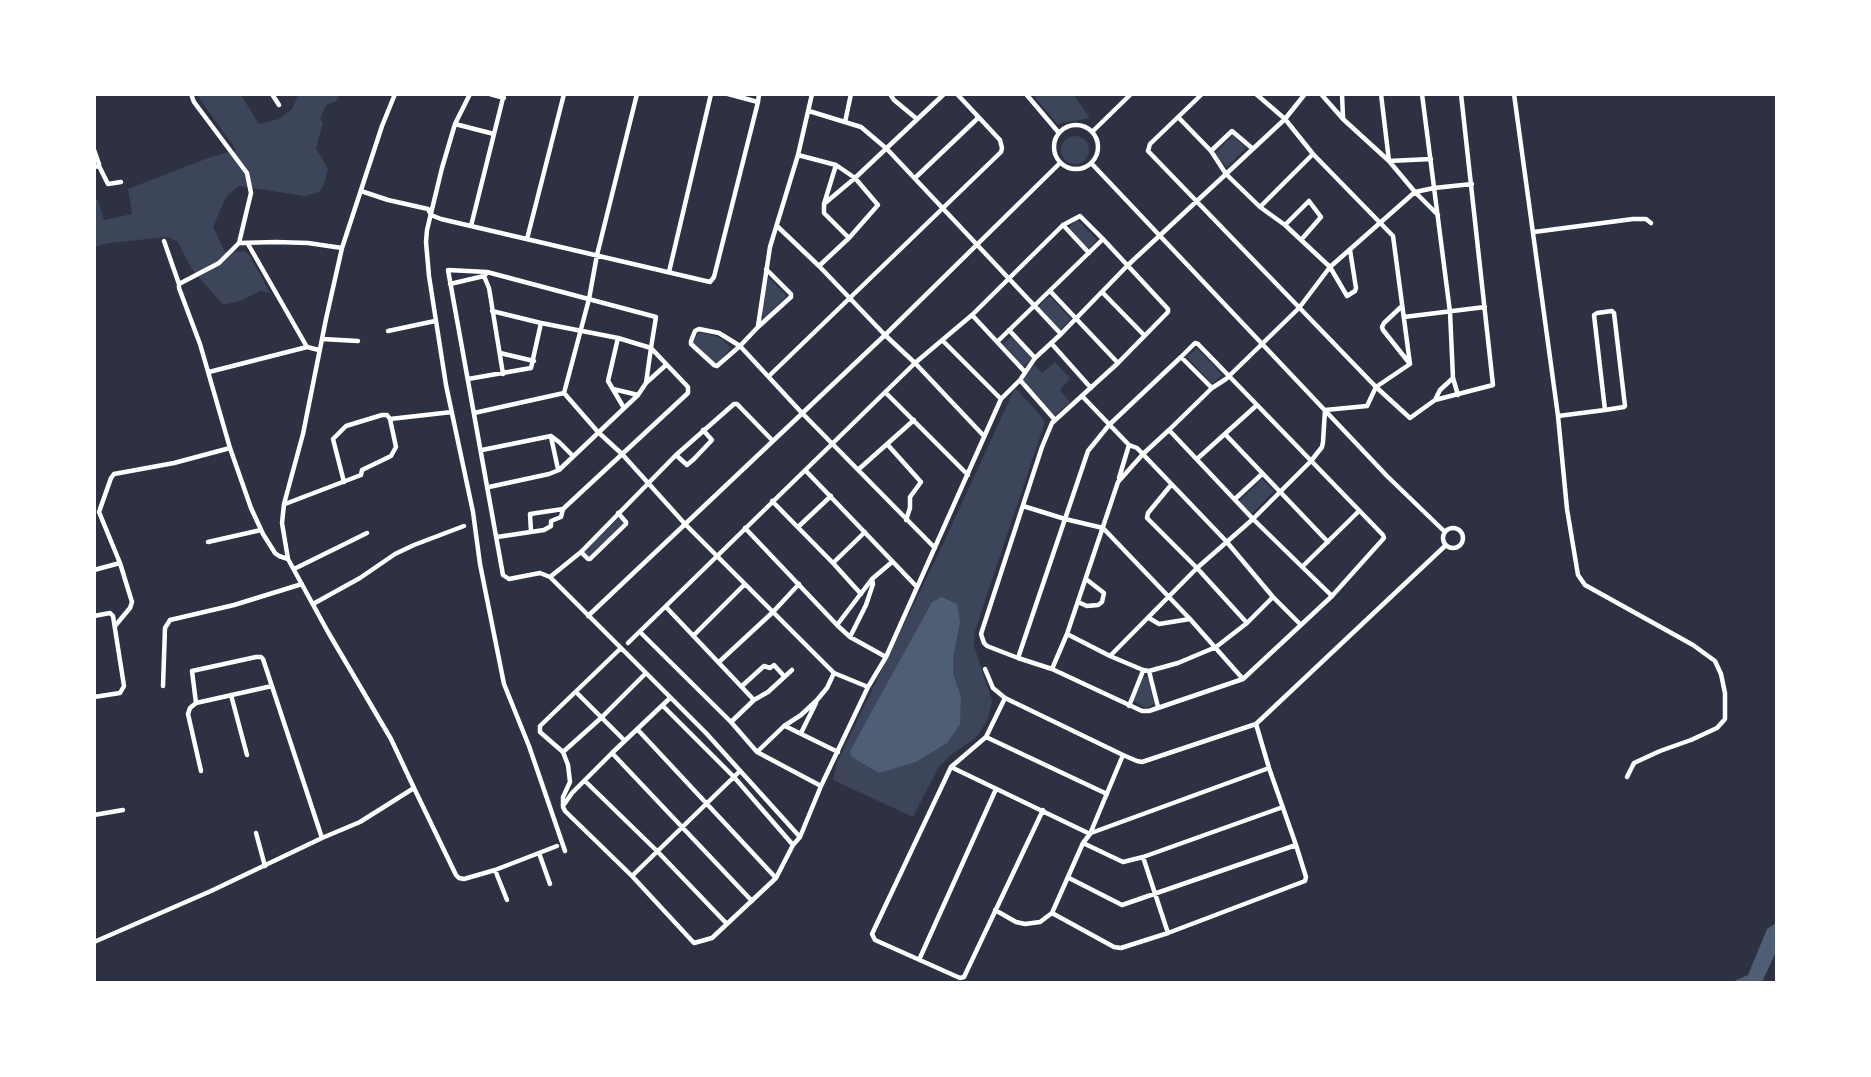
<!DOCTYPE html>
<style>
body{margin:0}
#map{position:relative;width:1871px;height:1077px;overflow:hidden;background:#2d3142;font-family:"Open Sans",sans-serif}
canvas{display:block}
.frame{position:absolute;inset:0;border:96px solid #fff;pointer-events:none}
</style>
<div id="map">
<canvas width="1871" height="1077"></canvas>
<div class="frame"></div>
</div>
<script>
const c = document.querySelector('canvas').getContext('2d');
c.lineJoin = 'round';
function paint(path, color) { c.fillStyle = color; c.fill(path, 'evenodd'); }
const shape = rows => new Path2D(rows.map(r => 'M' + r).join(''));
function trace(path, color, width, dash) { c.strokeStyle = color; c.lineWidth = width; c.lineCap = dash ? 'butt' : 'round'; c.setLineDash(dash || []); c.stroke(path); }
const green = shape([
 [197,95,241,95,259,124,279,119,292,109,298,95,340,95,336,101,326,105,320,119,323,123,316,148,328,169,323,187,319,192,305,196,239,186,226,197,213,227,225,252,245,251,250,256,270,293,260,291,240,301,223,305,192,269,177,241,168,237,108,243,95,247,94,200,98,200,104,220,132,214,128,189,208,158,236,150],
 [1033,95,1074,95,1090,118,1057,124],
 [1233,135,1246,148,1227,167,1214,154],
 '1061 150a14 14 0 1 1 28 0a14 14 0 1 1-28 0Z',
 [1077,219,1097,240,1087,250,1068,229],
 [768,277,787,296,765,317,760,314],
 [1050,296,1071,319,1060,330,1038,307],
 [699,332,721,338,731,348,716,365,692,343],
 [1012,336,1032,358,1023,367,1003,344],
 [1197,348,1222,375,1212,384,1187,357],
 [1055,362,1070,378,1060,390,1070,402,1054,416,1021,378,1035,365,1042,373],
 [1015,388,1037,411,1045,422,975,631,974,646,992,701,988,719,976,738,952,754,938,768,913,817,833,780,837,762,943,544],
 [1262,479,1274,491,1251,515,1238,502],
 [619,518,625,524,589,558,583,552],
 [1141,677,1148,677,1154,704,1146,708,1132,700]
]);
const water = shape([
 [942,597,957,604,960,622,953,659,953,674,961,696,960,724,947,743,916,762,879,773,852,757,850,751,932,602],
 [1776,923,1776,952,1762,982,1732,982,1748,975,1767,929]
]);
const minor = shape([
 [191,94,194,102,247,173,251,193,239,243,219,263,179,284,179,288,200,344,230,448,251,508,263,534,275,553,279,556,288,559],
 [272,94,279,105],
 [470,94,455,124,442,168,427,230,426,242,429,276,446,385,473,512,480,564,504,684,529,746,565,851],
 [490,94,504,98],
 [728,94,758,102,759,94],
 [890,94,894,100,917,119],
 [1026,94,1059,133],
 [1202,94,1150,144,1148,151,1376,387,1410,418,1435,400,1493,385,1461,94],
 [1256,94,1285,119,1305,94],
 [1321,94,1343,119,1389,161,1415,192,1434,188,1472,184],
 [1342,94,1343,118],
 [1381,94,1389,161,1431,159],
 [1422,94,1450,312,1453,378,1440,390,1435,400],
 [1514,94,1558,416,1567,509,1578,575,1585,585,1693,645,1715,661,1721,674,1725,693,1725,719,1717,728,1691,740,1660,751,1634,763,1627,777],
 [809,111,861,127,887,149,1061,334],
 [845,122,851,94],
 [455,124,494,134],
 '1054 147a22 22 0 1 1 44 0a22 22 0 1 1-44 0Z',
 [1092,132,1131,94],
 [94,150,99,164,99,166,94,167],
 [1211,151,1232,131,1253,149],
 [798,155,836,165,855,178,944,94],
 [1092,164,1387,476,1445,532],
 [836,165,824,204,824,213,849,238],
 [99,166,108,184,121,182],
 [915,178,978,118],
 [361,191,388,200,428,209,431,215,441,219,710,282,714,277,758,102],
 [1260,207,1313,154],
 [1063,225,1089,253],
 [1285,225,1309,201,1321,217,1301,240],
 [471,226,504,94],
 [777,226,819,266,885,335,915,363,983,435],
 [1534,232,1633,219,1646,219,1651,223],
 [527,239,564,94],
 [164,241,179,284],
 [239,243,276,242,308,243,342,248],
 [248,244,307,347],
 [819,266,849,238,878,205,855,178,824,204],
 [766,269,791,294,791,297,758,327,740,346,717,366,714,365,691,344,691,341,695,331,699,329,719,333,740,346,802,413,935,548],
 [669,272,711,94],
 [487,273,484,276,489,288,503,374],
 [450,284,484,276],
 [1050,291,1118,363],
 [1102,292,1144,335],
 [1402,306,1384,323,1382,327,1383,330,1410,364],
 [492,311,541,323,618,338,651,348,656,317,487,272,448,270,503,575,509,579,540,573,550,577,706,733,800,837,793,845,776,878,712,938,694,943,632,876,565,811,563,807],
 [972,315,1025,372],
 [1404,317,1485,307],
 [758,326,770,247,798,155,812,94],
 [1009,330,1035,358],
 [388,331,435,321],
 [618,338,608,381,624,408],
 [322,339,358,341],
 [943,341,1001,399],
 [997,342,1103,239,1168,309,1168,312,1118,363,1052,423,1042,447,981,634,984,643,987,646,1018,658,1052,669,1142,711,1149,711,1243,679,1332,596,1384,538,1383,535,1198,344,1195,343,1181,357,1212,388],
 [1051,343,1091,388],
 [500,353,534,361],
 [209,372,307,347,319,350],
 [769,376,1001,152,1002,148,1000,140,957,94],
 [1453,378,1458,395],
 [468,379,531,368,541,323],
 [1020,380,1055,420],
 [613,389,638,395],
 [885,392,968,475],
 [564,393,598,432,622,454,685,524,834,673,868,687],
 [564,393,589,299,597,255,637,94],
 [1082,396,1129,445,1137,448,1226,541,1273,597,1301,625],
 [474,413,564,393],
 [1558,416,1605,410,1624,407,1625,406,1614,313,1612,311,1597,313,1594,315,1605,410],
 [1169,430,1253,519,1332,596],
 [1225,434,1328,542],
 [551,437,558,469],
 [887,444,921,482,910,497,910,508,906,520],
 [482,450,551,436,559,442,573,456],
 [676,455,687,465,694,459,712,440,703,430],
 [1197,459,1257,405],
 [859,469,914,420],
 [806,471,917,587],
 [1119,478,1129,445],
 [344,482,333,439,346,426,382,415,387,415,390,419,452,412],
 [1171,485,1148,513,1147,518,1197,568,1247,623],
 [489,487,549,474,559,470,638,395,646,383],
 [1235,499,1262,474],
 [772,501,833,563,861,594],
 [285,504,361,475,362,470,391,456,396,447,390,419],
 [1023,506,1065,519,1103,528,1190,619,1243,679],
 [798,527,831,496],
 [745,528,837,625,850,637,886,657],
 '1443 538a10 10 0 1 1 20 0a10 10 0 1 1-20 0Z',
 [531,532,530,514,563,509],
 [497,537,544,530,551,526,551,521,561,517,563,509,688,393,688,387,651,348,646,383,666,365],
 [208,542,261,530],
 [581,552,588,559,590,559,626,524,626,522,618,513],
 [833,563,865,532],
 [1302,567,1359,511],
 [294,569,367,533],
 [94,570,120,563],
 [550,577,581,552,676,455,734,404,737,404,772,440],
 [1078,602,1087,606,1098,605,1102,602,1104,593,1086,579],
 [313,604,360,578,395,554,414,545,464,526],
 [666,607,754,700,731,722],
 [94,616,110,613,113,616,124,686,120,693,94,697],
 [588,616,885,335,1060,163],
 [1149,618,1159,624,1190,619],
 [837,625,872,579],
 [115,626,130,608,132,602,120,563,99,512,111,478,114,474,174,463,230,448],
 [640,632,731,722,757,752,821,786],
 [1067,634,1110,656,1143,670,1149,671,1178,663,1216,647,1247,623,1273,597],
 [693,636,744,585],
 [850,637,866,605,873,584,872,579,892,562],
 [628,643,915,363,972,315,1063,225,1080,216,1103,239],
 [1110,656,1197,568,1253,519,1311,461,1322,447,1323,442,1325,410,1367,406,1376,387,1410,364,1393,236,1313,154,1285,119,1226,174,1211,151,1179,118],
 [1018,658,1088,451,1109,425,1181,357],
 [719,662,773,612,799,584],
 [985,669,993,688,1005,698,1123,755,1137,761,1142,762,1256,724,1446,545],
 [1052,669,1067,634,1118,482,1143,454,1169,430,1212,388,1226,379,1299,308,1330,267,1415,192,1438,215],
 [1149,671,1158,707],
 [163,686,165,628,170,620,234,605,302,584],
 [742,686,764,666,770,668,774,665,784,676],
 [576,692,625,741],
 [231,695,247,755],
 [1005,698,986,737,951,767,872,934,875,940,960,978,964,977,1043,810],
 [754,700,768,692,792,670],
 [196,703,192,671,256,657,261,657,263,659,322,838],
 [663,706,734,777,793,845],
 [1129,706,1143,671],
 [785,726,838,752],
 [638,730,776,878],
 [801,733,816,703],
 [986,737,1107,794],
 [563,752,601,718,646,673],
 [757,752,784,726,801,715,817,700,827,688,834,673],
 [612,753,752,901],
 [951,767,1090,834],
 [201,771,188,714,190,708,196,703,272,686],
 [585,781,657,851,727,924],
 [414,788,456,875,459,878,464,879,495,870,557,846],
 [563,806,572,793,612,753,670,698],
 [563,807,563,797,570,782,568,765,563,752,540,732,540,726,621,648],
 [94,815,123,810],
 [256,833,265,866],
 [1091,833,1269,768],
 [800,837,821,786,868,687,886,657,1001,399,1020,380,1035,358,1061,334,1128,265,1226,174,1260,207,1285,225,1330,267,1347,296,1355,291,1356,288,1350,250],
 [1083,843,1123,862,1143,857,1283,807],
 [539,853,550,884],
 [1143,857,1168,933],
 [495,870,507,900],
 [632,876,740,771],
 [1069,878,1122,905,1296,845],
 [995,910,1016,922,1025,924,1040,922,1052,913,1083,843,1090,834,1123,755],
 [1052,913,1114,947,1121,948,1168,933,1305,881,1306,877,1296,845,1269,768,1256,724],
 [94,942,211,891,322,838,360,822,414,788,391,739,328,632,288,559,282,523,284,504,303,434,326,319,342,248,382,126,395,94],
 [919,960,996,789]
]);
paint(green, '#3c4559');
paint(water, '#4f5d75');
trace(minor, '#fff', 4.5);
</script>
